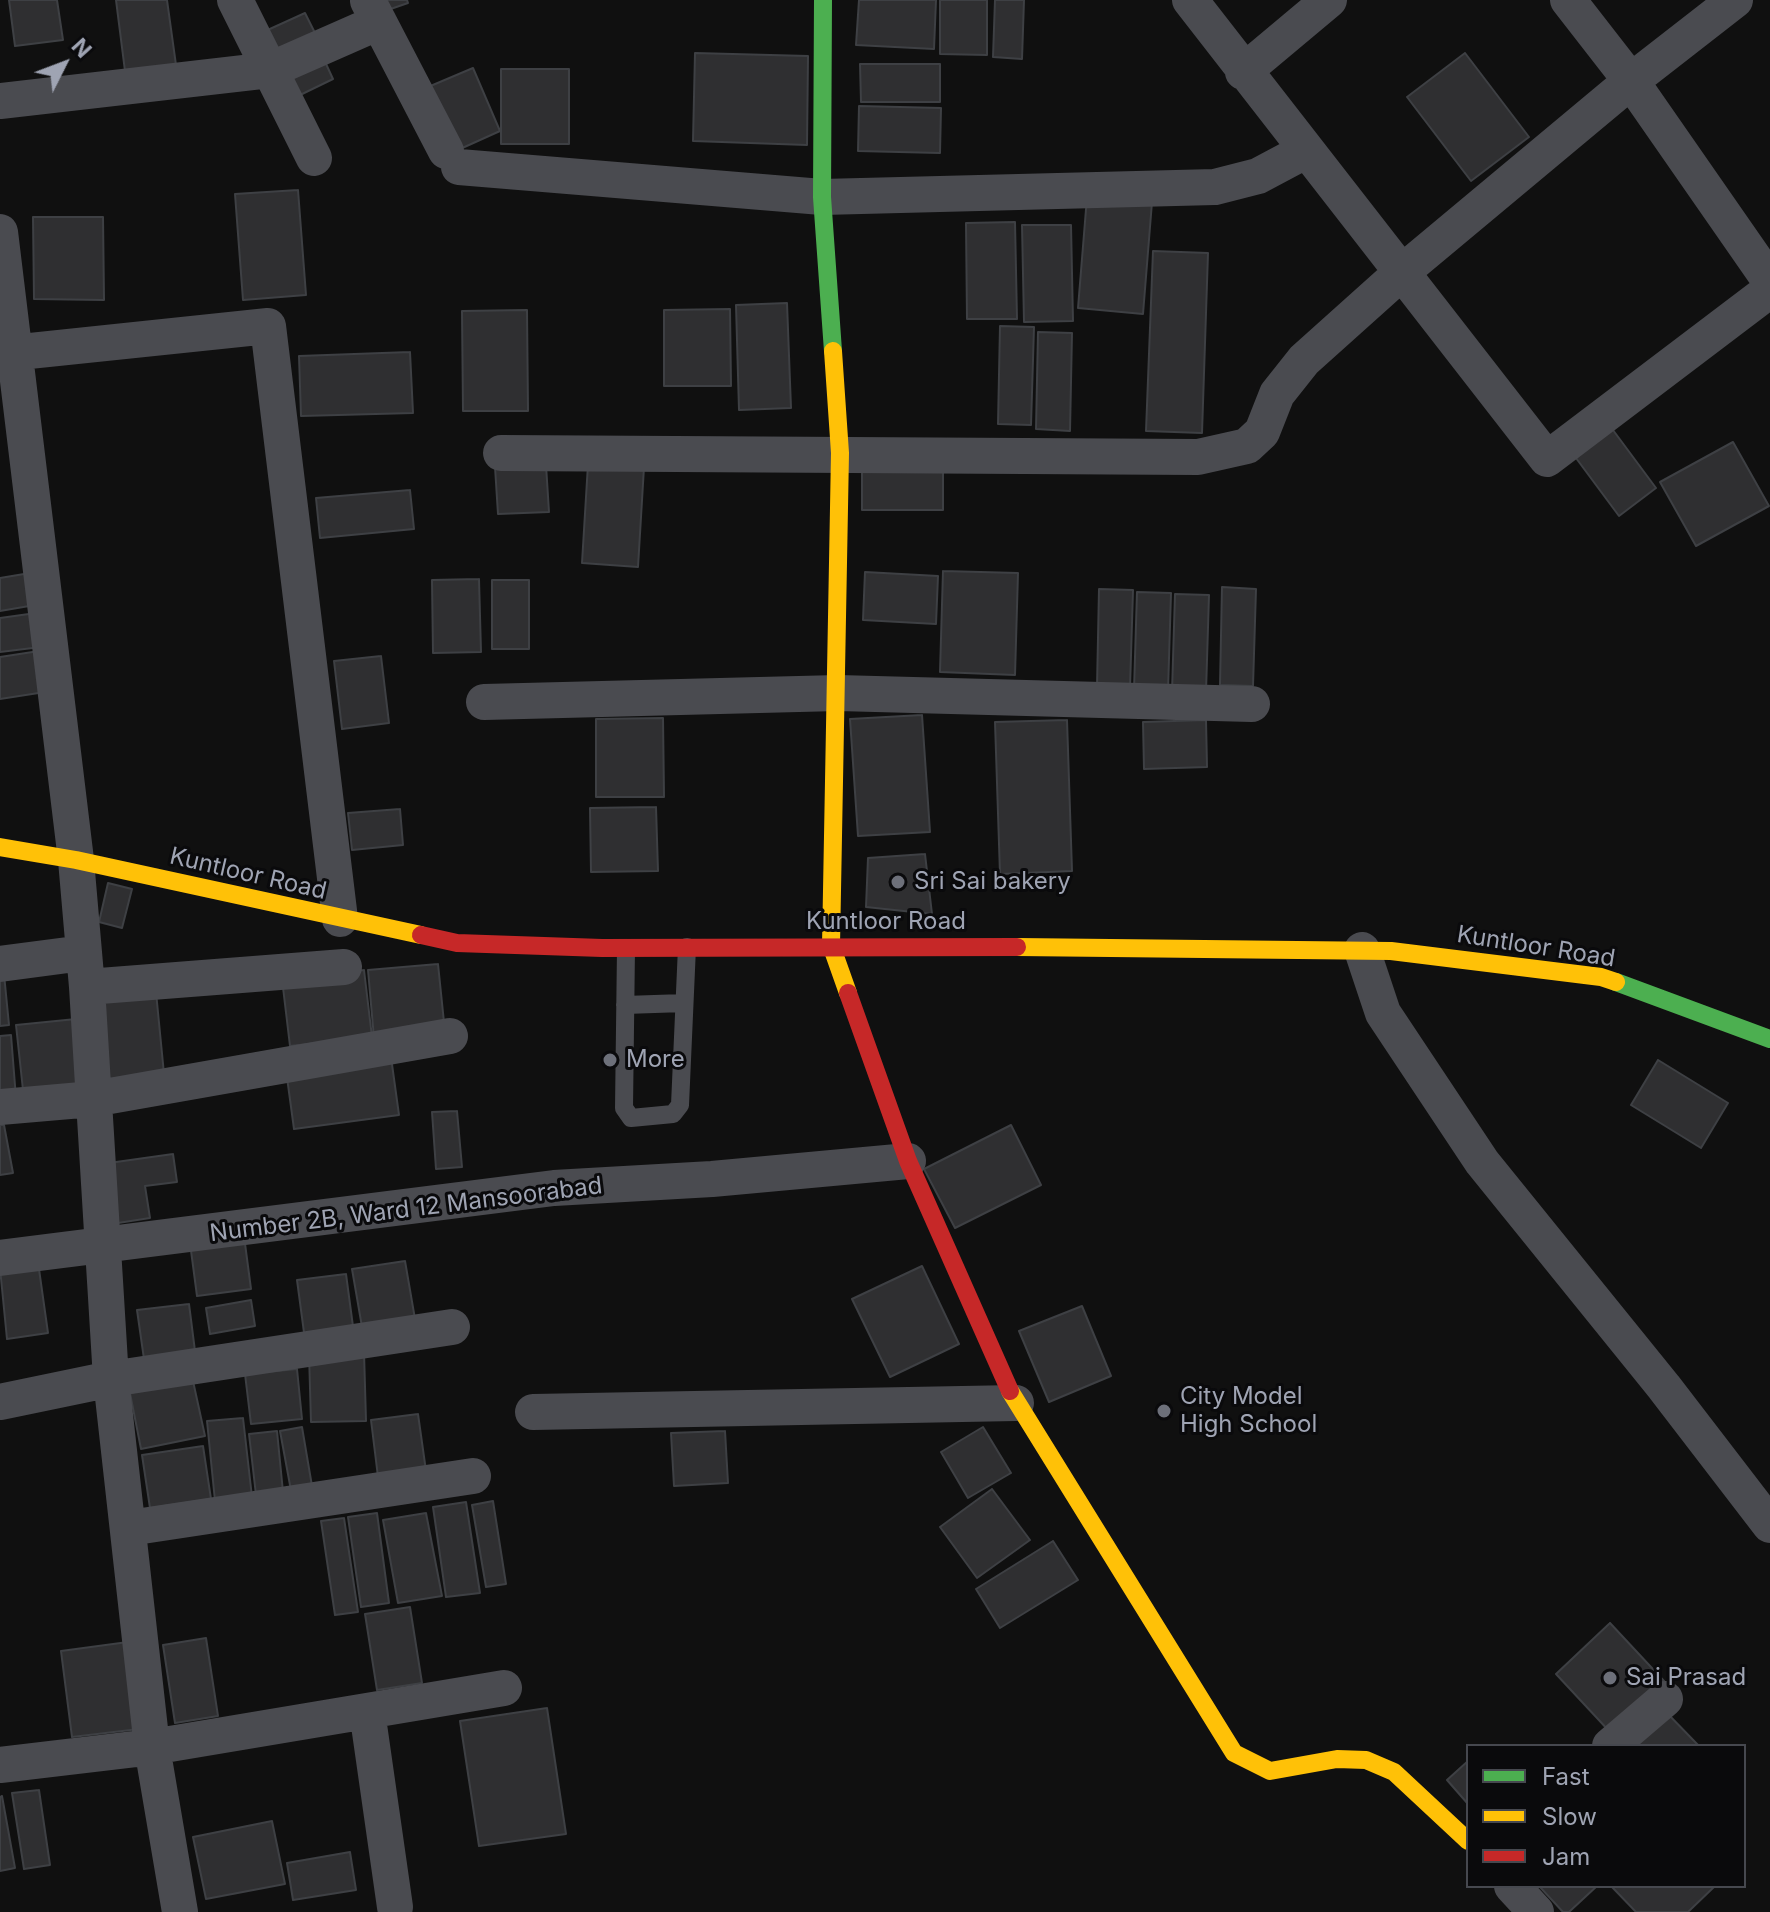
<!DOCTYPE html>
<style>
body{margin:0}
#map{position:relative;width:1770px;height:1912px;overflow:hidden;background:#101010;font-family:Inter,sans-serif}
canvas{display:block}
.legend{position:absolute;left:1466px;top:1744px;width:280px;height:144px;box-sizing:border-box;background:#0a0a0c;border:2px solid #46484f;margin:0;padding:10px 14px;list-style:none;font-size:24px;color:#9fa4b3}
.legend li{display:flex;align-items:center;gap:16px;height:40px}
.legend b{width:40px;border:2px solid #46484f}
.north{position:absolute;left:24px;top:24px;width:80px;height:80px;-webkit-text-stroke:6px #0a0a0c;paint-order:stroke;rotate:48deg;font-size:22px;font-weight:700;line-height:32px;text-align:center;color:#9fa4b3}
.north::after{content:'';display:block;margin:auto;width:28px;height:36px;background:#9fa4b3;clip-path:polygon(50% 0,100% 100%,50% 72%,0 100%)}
</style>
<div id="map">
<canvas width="1770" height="1912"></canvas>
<ul class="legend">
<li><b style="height:10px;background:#4caf50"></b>Fast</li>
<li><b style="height:10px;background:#ffc107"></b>Slow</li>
<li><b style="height:10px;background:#c62828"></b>Jam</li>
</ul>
<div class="north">N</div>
</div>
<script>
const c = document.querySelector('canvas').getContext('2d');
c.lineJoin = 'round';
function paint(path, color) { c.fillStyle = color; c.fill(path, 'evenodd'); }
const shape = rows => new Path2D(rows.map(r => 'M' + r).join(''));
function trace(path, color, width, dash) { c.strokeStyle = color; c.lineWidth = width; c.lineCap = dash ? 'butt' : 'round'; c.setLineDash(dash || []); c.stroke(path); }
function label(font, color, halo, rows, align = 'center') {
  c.font = font + ' Inter,sans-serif'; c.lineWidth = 6; c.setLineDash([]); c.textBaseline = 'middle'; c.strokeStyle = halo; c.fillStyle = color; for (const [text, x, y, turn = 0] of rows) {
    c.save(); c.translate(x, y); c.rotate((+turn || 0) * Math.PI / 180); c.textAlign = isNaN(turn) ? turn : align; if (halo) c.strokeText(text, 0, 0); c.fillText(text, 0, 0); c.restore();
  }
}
const building = shape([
 [9,0,57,0,63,40,15,46,9,0],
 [116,0,167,0,176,65,125,71,116,0],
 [375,0,407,0,408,3,379,13,375,0],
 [859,0,936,0,934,49,856,45,859,0],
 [940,0,987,0,987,55,940,54,940,0],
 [995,0,1024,0,1022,59,993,57,995,0],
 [305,13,321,45,277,66,261,33,305,13],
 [321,53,333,79,296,97,284,71,321,53],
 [695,53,808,56,807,145,693,141,695,53],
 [1465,53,1529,137,1471,181,1407,97,1465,53],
 [860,64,940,64,940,102,861,102,860,64],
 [473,68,500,131,449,154,421,90,473,68],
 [501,69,569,69,569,144,501,144,501,69],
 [859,106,941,108,940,153,858,151,859,106],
 [298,190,306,295,243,300,235,194,298,190],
 [1087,197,1152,202,1143,314,1078,308,1087,197],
 [33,217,103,217,104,300,34,299,33,217],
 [1015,222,1017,319,967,319,966,223,1015,222],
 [1022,225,1071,225,1073,321,1024,322,1022,225],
 [1153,251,1208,253,1202,433,1146,431,1153,251],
 [787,303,791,408,739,410,736,305,787,303],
 [730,309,731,386,664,386,664,310,730,309],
 [527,310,528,411,463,411,462,311,527,310],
 [1000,326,1034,327,1031,425,998,424,1000,326],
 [1038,332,1072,333,1070,431,1036,429,1038,332],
 [410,352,413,413,301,416,299,356,410,352],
 [1610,426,1656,488,1619,516,1573,454,1610,426],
 [1733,442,1769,506,1696,546,1660,482,1733,442],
 [862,461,943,461,943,510,862,510,862,461],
 [588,464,644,467,638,567,582,563,588,464],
 [546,465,549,512,498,514,495,467,546,465],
 [410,490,414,529,320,538,316,498,410,490],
 [943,571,1018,573,1015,675,940,672,943,571],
 [865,572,938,576,936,624,863,620,865,572],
 [30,573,35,605,0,611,0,578,30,573],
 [479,579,481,652,433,653,432,580,479,579],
 [492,580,529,580,529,649,492,649,492,580],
 [1222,587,1256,589,1253,686,1220,685,1222,587],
 [1099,589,1133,590,1130,688,1097,687,1099,589],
 [1137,592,1171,593,1168,691,1134,690,1137,592],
 [1175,594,1209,595,1206,692,1172,692,1175,594],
 [36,613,41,647,0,652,0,618,36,613],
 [39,651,45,692,0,699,0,657,39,651],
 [381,656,389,723,342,729,334,661,381,656],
 [922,715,930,832,858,836,850,719,922,715],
 [663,718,664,797,596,797,596,719,663,718],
 [1067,720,1072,871,1000,874,995,722,1067,720],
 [1206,720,1207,767,1144,769,1143,722,1206,720],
 [656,807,658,871,591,872,590,808,656,807],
 [400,809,403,845,352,850,348,813,400,809],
 [925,854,932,914,866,907,868,858,925,854],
 [108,883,132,889,122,928,99,922,108,883],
 [438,964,445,1032,374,1038,368,970,438,964],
 [364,970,372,1037,290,1046,282,979,364,970],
 [4,974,9,1025,0,1026,0,975,4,974],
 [156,992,164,1074,98,1080,90,999,156,992],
 [76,1019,83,1084,23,1090,16,1025,76,1019],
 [11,1035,16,1098,0,1100,0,1036,11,1035],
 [391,1057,399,1115,294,1129,286,1070,391,1057],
 [1658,1060,1728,1103,1701,1148,1631,1105,1658,1060],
 [457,1111,462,1167,436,1169,432,1112,457,1111],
 [0,1125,4,1125,13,1173,0,1175,0,1125],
 [1011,1125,1041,1185,955,1228,924,1169,1011,1125],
 [173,1154,177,1182,145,1186,150,1218,118,1223,109,1163,173,1154],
 [244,1236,251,1289,197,1296,190,1243,244,1236],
 [405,1261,415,1319,362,1327,352,1269,405,1261],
 [38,1262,48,1333,7,1339,0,1268,38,1262],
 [922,1266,959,1344,890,1377,852,1299,922,1266],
 [346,1274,354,1334,305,1340,297,1280,346,1274],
 [251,1300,255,1326,210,1334,206,1308,251,1300],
 [189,1304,196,1359,145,1366,137,1310,189,1304],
 [1082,1306,1111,1376,1049,1402,1019,1331,1082,1306],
 [364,1352,366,1421,311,1422,309,1354,364,1352],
 [297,1369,302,1419,251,1424,245,1374,297,1369],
 [193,1381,205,1436,141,1449,130,1393,193,1381],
 [418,1414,426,1471,378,1477,371,1420,418,1414],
 [243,1418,252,1497,215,1501,207,1421,243,1418],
 [302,1427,313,1492,292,1496,280,1431,302,1427],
 [983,1427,1011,1473,968,1498,941,1452,983,1427],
 [277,1431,283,1492,256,1495,249,1434,277,1431],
 [725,1431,728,1483,674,1486,671,1433,725,1431],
 [203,1446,211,1499,150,1508,142,1455,203,1446],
 [992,1489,1030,1540,977,1578,940,1527,992,1489],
 [493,1501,506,1584,486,1587,472,1505,493,1501],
 [466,1502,480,1593,446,1597,433,1507,466,1502],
 [377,1513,389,1603,361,1607,348,1517,377,1513],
 [426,1513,442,1596,398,1603,383,1520,426,1513],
 [344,1518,358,1612,335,1615,321,1521,344,1518],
 [1053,1541,1078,1580,1000,1628,976,1589,1053,1541],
 [410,1607,422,1683,377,1690,365,1614,410,1607],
 [1610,1623,1664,1681,1610,1732,1556,1674,1610,1623],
 [206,1638,218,1716,175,1723,163,1645,206,1638],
 [128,1642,139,1729,72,1737,61,1651,128,1642],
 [547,1708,566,1834,479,1846,460,1721,547,1708],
 [1666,1712,1699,1746,1631,1746,1666,1712],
 [1468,1761,1468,1804,1447,1780,1468,1761],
 [39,1790,50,1865,24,1869,12,1793,39,1790],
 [2,1796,15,1868,0,1871,0,1797,2,1796],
 [272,1821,285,1884,206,1899,193,1837,272,1821],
 [350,1852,356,1890,293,1900,287,1863,350,1852],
 [1539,1886,1597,1886,1569,1912,1563,1912,1539,1886],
 [1611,1886,1715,1886,1688,1912,1636,1912,1611,1886]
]);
const lane = shape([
 [626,948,624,1108,631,1118,673,1114,680,1105,687,947],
 [625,1005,684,1003]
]);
const street = shape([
 [235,0,314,158],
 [1190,0,1547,459,1770,290],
 [1568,0,1631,81,1770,281],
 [368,1,446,151],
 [1243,72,1329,0],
 [0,101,270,70,379,22],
 [459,167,822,197,1215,187,1258,176,1305,151],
 [0,232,76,860,87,987,111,1379,152,1747,180,1912],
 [0,354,268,326,340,919],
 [501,453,1198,457,1247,446,1262,432,1277,394,1304,360,1401,273,1631,81,1735,0],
 [484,702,838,693,1252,704],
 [1362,950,1383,1013,1482,1162,1664,1387,1770,1525],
 [0,964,83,953],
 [87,987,344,967],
 [0,1107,93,1099,450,1036],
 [0,1258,554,1188,712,1179,908,1161],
 [0,1402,111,1379,452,1327],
 [533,1412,1016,1403],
 [129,1528,473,1476],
 [367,1711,395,1907],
 [1610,1746,1665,1699],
 [0,1765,152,1747,504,1688],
 [1512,1886,1536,1912]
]);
const fast = shape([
 [823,0,822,197,833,351],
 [1616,982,1770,1039]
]);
const slow = shape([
 [833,351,840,453,831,945,848,993],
 [0,847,76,860,421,935],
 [1017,947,1391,951,1601,977,1616,982],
 [1010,1391,1234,1753,1270,1771,1337,1759,1366,1760,1394,1772,1468,1841]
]);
const jam = shape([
 [421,935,457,943,602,948,1017,947],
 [848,993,908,1161,1010,1391]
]);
const markers = [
 [898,882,8,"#6d707a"],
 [610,1060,8,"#6d707a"],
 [1164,1411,8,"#6d707a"],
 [1610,1678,8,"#6d707a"]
];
const streetNames = [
 ["Kuntloor Road",248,874,13],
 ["Kuntloor Road",886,922],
 ["Kuntloor Road",1536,947,9],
 ["Number 2B, Ward 12 Mansoorabad",406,1210,-7]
];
const poiNames = [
 ["Sri Sai bakery",914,882],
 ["More",626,1060],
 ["City Model",1180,1397],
 ["High School",1180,1425],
 ["Sai Prasad",1626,1678]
];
paint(building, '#2f2f31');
trace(building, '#3e4044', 2);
trace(lane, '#4a4b50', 18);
trace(street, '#4a4b50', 36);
trace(fast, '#4caf50', 18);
trace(slow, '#ffc107', 18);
trace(jam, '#c62828', 18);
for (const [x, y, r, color] of markers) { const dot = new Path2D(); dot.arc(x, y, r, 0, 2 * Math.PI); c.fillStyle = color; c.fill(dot); trace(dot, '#0a0a0c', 3); }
label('24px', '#9fa4b3', '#0a0a0c', streetNames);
label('24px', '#9fa4b3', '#0a0a0c', poiNames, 'left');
</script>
